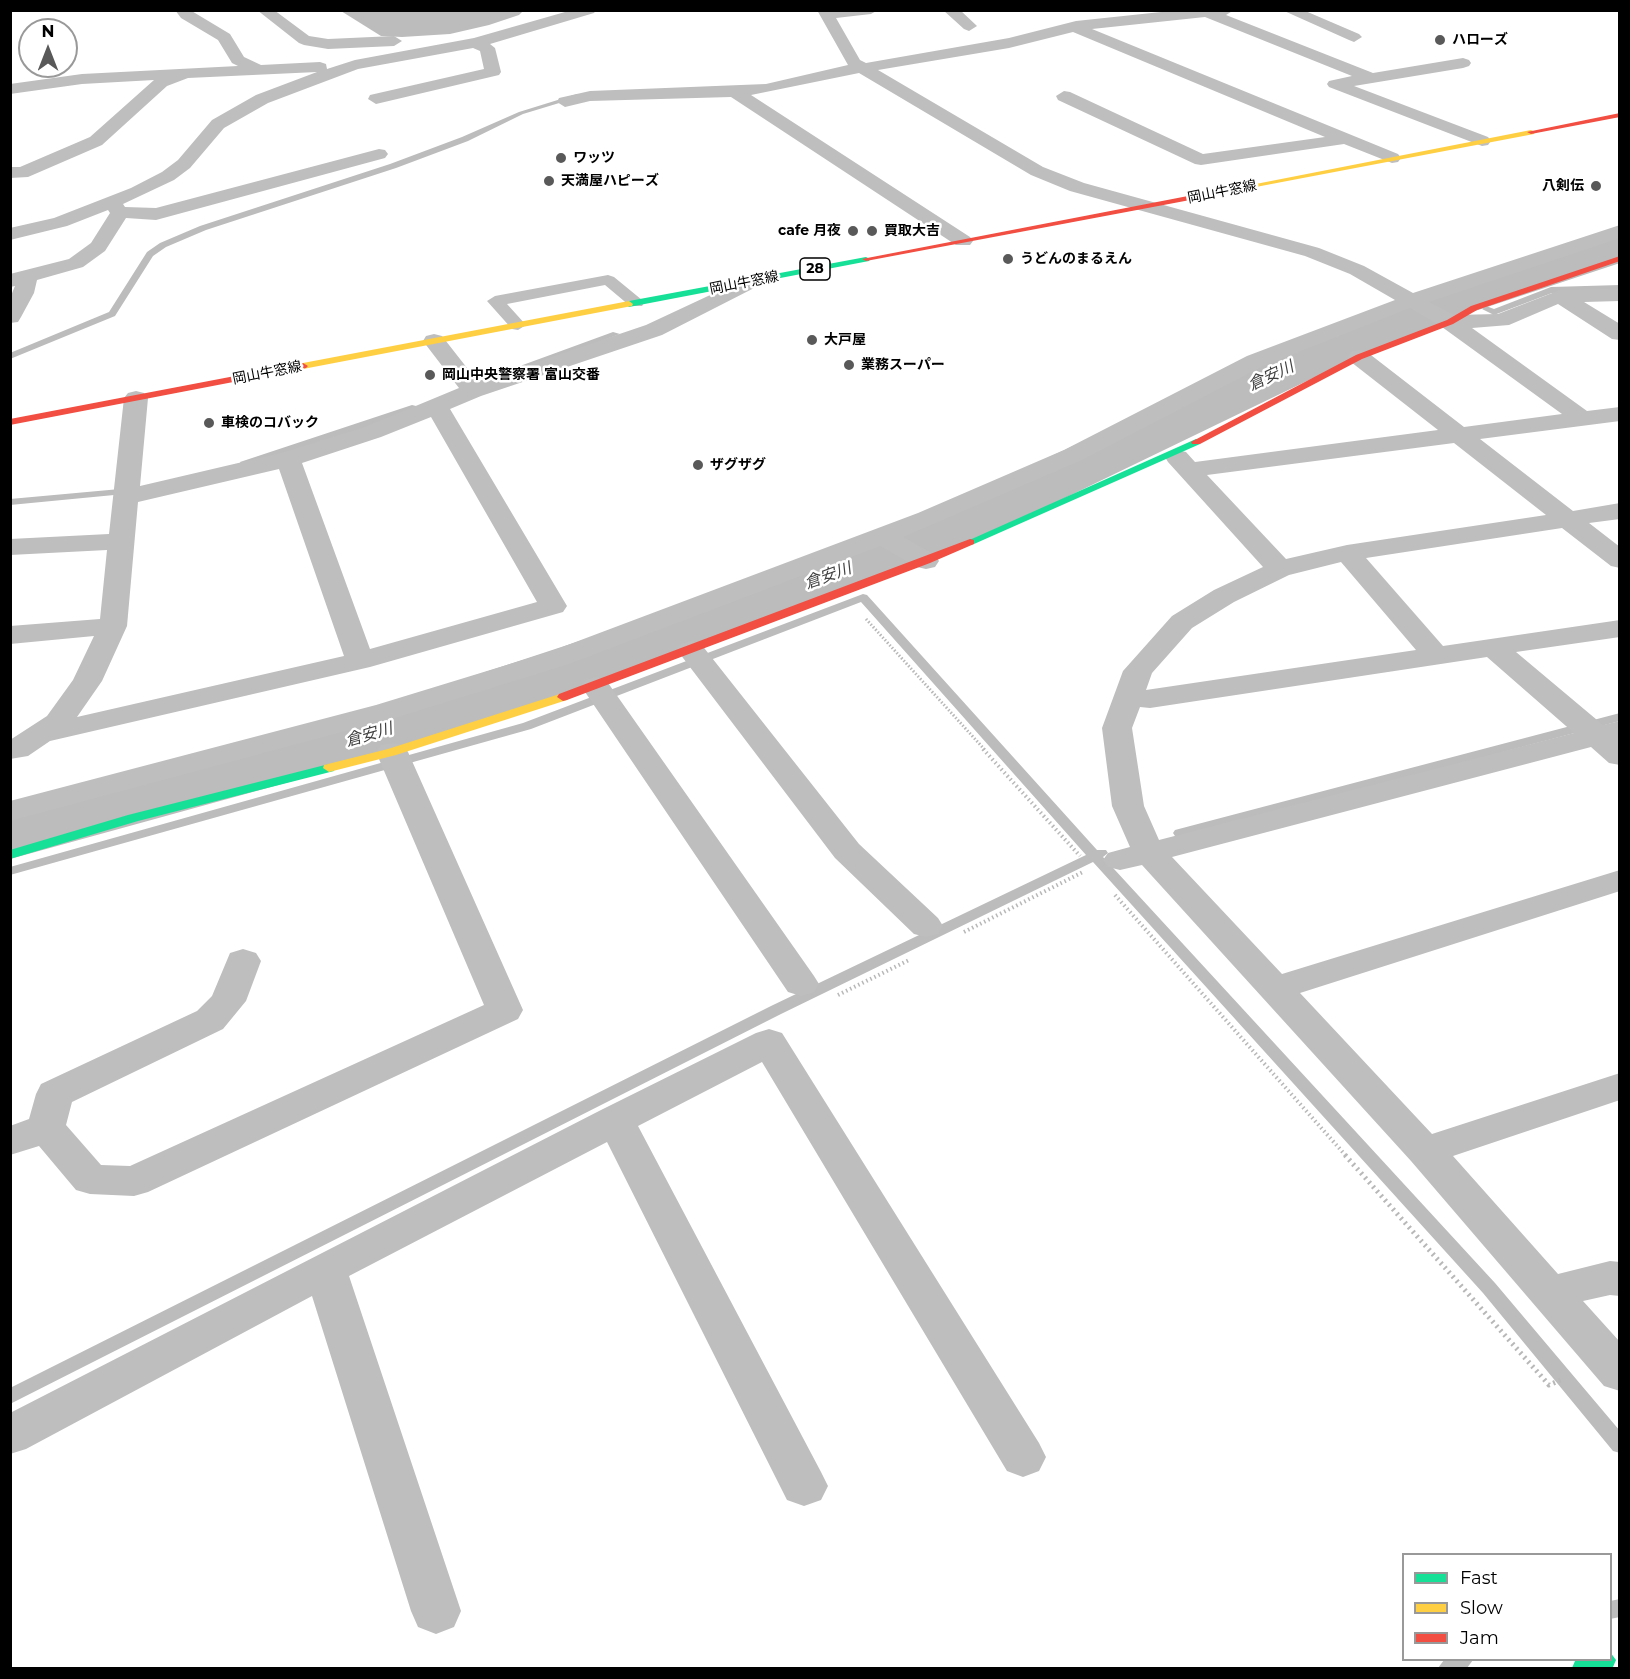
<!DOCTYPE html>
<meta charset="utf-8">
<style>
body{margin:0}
#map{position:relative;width:1630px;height:1679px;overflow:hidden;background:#fff;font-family:Montserrat,sans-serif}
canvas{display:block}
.frame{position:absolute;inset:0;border:12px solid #000;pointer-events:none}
.legend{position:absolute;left:1402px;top:1553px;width:210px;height:108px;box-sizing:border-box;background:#fff;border:2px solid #999;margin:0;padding:8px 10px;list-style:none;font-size:18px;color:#000}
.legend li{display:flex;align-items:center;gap:12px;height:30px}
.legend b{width:30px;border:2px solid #999}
.north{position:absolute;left:18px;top:18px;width:60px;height:60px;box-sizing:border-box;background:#fff;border:2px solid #999;border-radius:50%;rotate:0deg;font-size:16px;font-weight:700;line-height:24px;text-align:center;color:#000}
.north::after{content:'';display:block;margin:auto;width:21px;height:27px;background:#595959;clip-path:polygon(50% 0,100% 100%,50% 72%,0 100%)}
</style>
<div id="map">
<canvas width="1630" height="1679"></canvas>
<div class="frame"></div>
<ul class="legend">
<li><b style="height:8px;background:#16e098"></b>Fast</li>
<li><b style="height:8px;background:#ffcf43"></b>Slow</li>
<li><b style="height:8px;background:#f24e42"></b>Jam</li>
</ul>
<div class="north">N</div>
</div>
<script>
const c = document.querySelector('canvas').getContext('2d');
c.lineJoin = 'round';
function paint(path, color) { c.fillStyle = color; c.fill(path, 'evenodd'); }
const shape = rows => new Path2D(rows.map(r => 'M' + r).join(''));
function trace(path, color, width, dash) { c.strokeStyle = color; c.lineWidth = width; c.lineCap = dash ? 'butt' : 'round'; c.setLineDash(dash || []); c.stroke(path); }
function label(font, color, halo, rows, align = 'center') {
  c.font = font + ' Montserrat,"Noto Sans JP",sans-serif'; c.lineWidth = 5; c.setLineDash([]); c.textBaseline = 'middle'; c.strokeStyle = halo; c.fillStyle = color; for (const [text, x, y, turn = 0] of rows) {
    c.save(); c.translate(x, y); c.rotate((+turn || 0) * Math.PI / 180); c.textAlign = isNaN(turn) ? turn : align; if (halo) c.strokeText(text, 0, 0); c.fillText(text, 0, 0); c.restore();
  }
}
const water = shape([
 [341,11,523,11,519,15,489,25,450,34,402,37,381,36]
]);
const stream = shape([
 [577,94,579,97,523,114,468,141,396,168,206,230,166,247,153,256,115,316,10,359,10,353,109,312,147,252,160,243,200,226,390,164,462,137,519,112,577,94],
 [1620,285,1620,291,1552,293,1494,315,1482,309,1486,306,1494,309,1551,287,1620,285],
 [1460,295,1476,302,1477,304,1473,307,1457,300,1456,298,1460,295],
 [613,332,620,334,487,383,479,381,613,332],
 [412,405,420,407,381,423,249,464,241,464,240,462,412,405],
 [131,488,136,491,135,493,10,505,10,499,131,488],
 [863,594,867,595,1097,850,1106,850,1108,853,1103,857,1495,1283,1620,1431,1620,1453,1613,1451,1483,1293,1093,862,781,1014,10,1404,10,1388,771,1006,1086,855,861,602,531,729,10,875,10,867,523,723,863,594],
 [1620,713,1620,721,1185,836,1175,836,1173,833,1175,830,1620,713],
 [1620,1599,1620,1617,1610,1619,1610,1601,1620,1599],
 [1444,1660,1473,1660,1467,1668,1438,1668,1444,1660]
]);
const river = shape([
 [1620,231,1620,263,1460,316,1311,379,951,553,671,660,423,745,10,859,10,808,367,711,619,628,903,525,1269,355,1374,311,1422,292,1620,231]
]);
const pathFar2 = shape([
 [866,619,985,750]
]);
const pathFar1 = shape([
 [983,749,1080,856],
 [1115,895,1347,1157],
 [964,932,1083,872],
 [838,995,909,960]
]);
const path = shape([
 [1345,1155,1549,1385,1563,1379]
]);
const lane = shape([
 [608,275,614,277,642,300,644,303,642,306,630,306,605,285,507,304,526,325,518,330,512,329,487,301,495,296,608,275]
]);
const street = shape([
 [175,10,190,10,230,34,244,57,261,65,320,62,326,64,327,69,355,60,474,38,572,10,596,10,594,13,490,44,495,48,501,72,499,75,376,104,368,99,370,95,484,69,480,51,473,48,358,69,268,103,224,128,190,168,174,180,123,204,125,207,156,208,379,149,385,150,388,154,385,158,156,220,126,218,105,251,83,267,37,280,34,293,21,317,18,322,10,323,10,298,15,286,10,287,10,274,69,259,91,243,110,213,108,210,67,226,10,240,10,228,54,218,131,188,162,172,178,160,212,120,256,95,317,72,188,78,167,86,102,145,28,177,10,178,10,167,20,167,90,137,154,80,82,84,10,94,10,84,82,74,238,66,232,63,218,40,181,18,175,10],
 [257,10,274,10,309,36,328,39,394,36,402,41,394,46,328,49,304,45,299,43,257,10],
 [817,10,878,10,871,14,836,18,860,60,866,63,1009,38,1076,21,1180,10,1234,10,1226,15,1373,73,1463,58,1469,60,1471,63,1469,66,1463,68,1354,86,1488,137,1491,141,1488,145,1482,146,1329,87,1327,84,1329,81,1352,76,1205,17,1092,29,1398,154,1401,158,1398,162,1392,163,1344,144,1201,165,1195,164,1058,100,1056,96,1064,91,1070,92,1203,154,1325,137,1073,32,1009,48,878,70,1043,167,1084,183,1319,248,1364,266,1413,293,1620,225,1620,238,1429,302,1454,315,1498,314,1560,290,1620,289,1620,301,1584,302,1620,324,1620,340,1612,339,1558,304,1509,325,1472,328,1587,411,1620,407,1620,421,1480,439,1573,511,1620,503,1620,519,1589,523,1620,547,1620,568,1611,566,1562,528,1366,558,1443,646,1620,620,1620,637,1516,652,1603,725,1620,721,1620,765,1609,763,1591,747,1172,857,1282,974,1620,870,1620,891,1300,993,1432,1134,1620,1073,1620,1100,1453,1156,1558,1274,1610,1261,1620,1262,1620,1296,1610,1295,1583,1301,1620,1342,1620,1391,1604,1386,1411,1161,1142,865,1120,870,1108,867,1103,860,1108,853,1130,847,1112,806,1102,728,1123,671,1172,616,1214,590,1263,567,1168,462,1165,457,1168,452,1177,450,1186,452,1195,462,1438,430,1351,362,1348,357,1351,352,1359,350,1367,352,1464,427,1562,414,1442,327,1410,308,1263,366,1082,460,903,537,935,555,939,561,935,567,926,569,917,567,880,546,569,664,398,717,10,821,10,801,376,705,549,652,918,513,1064,450,1247,356,1395,300,1350,274,1305,256,1070,191,1031,175,859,73,751,95,970,237,973,241,970,245,956,245,731,97,590,101,565,107,557,102,559,98,590,91,766,84,848,65,817,10],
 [1454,443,1546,515,1347,545,1286,559,1207,475,1454,443],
 [1341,562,1416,650,1146,690,1152,673,1192,628,1234,602,1289,575,1341,562],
 [1487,657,1574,733,1159,840,1144,806,1132,728,1140,707,1150,708,1487,657],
 [943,10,960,10,977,26,969,31,964,29,943,10],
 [1282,10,1303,10,1359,34,1362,37,1354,42,1349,40,1282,10],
 [753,275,760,277,763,281,760,285,662,335,481,396,450,409,567,606,563,612,370,667,50,741,28,756,10,759,10,740,47,716,73,680,94,636,10,644,10,626,100,619,107,550,10,555,10,539,109,534,124,398,128,393,136,391,144,393,148,398,140,486,281,453,365,427,459,388,423,341,426,336,434,334,442,336,478,382,646,325,753,275],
 [431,417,537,602,370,649,302,463,381,437,431,417],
 [279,469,344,656,77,717,102,681,127,626,138,502,279,469],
 [691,641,701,644,859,844,938,918,943,926,938,934,926,937,914,934,835,858,677,650,681,644,691,641],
 [596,677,606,680,814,976,819,984,814,992,801,996,788,992,581,686,586,680,596,677],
 [392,743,403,745,408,752,523,1010,518,1019,148,1192,134,1196,90,1194,76,1190,39,1146,10,1155,10,1126,29,1119,36,1094,41,1084,197,1011,212,996,230,953,243,949,256,953,261,961,246,1001,223,1029,72,1102,66,1125,101,1165,130,1166,484,1005,376,752,381,745,392,743],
 [769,1029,782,1033,1039,1443,1046,1457,1039,1471,1023,1477,1007,1471,762,1062,638,1126,821,1472,828,1486,821,1500,804,1506,787,1500,607,1142,349,1276,461,1611,454,1627,436,1634,418,1627,411,1611,312,1296,26,1449,10,1454,10,1413,601,1110,756,1033,769,1029]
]);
const fast = shape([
 [866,257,870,259,869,261,629,307,625,304,629,301,866,257],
 [1196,439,1200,440,1200,444,974,544,970,545,965,542,1196,439],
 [329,764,334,765,335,768,334,771,138,821,10,859,10,850,128,815,329,764],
 [1610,1652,1616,1660,1613,1667,1572,1668,1575,1661,1579,1660,1610,1660,1610,1652]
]);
const slow = shape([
 [1531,130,1535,132,1534,134,1219,194,1215,192,1531,130],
 [629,301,633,304,632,306,303,369,298,366,303,363,629,301],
 [563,693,567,694,569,697,567,700,396,755,329,772,323,768,324,765,388,749,563,693]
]);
const jam = shape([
 [1620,113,1620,117,1531,134,1527,132,1620,113],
 [1219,190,1222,190,1222,194,866,261,862,259,1219,190],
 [1620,256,1620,261,1477,310,1453,324,1362,359,1200,444,1192,444,1191,442,1356,355,1447,320,1471,306,1620,256],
 [303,363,308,366,306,368,10,425,10,419,303,363],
 [970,539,974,540,974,544,930,563,567,700,563,701,557,697,559,694,970,539]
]);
const markers = [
 [1440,40,6,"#595959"],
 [561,158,6,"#595959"],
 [549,181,6,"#595959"],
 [1596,186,6,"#595959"],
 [853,231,6,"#595959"],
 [872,231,6,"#595959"],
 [1008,259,6,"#595959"],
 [812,340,6,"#595959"],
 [849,365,6,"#595959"],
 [430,375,6,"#595959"],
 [209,423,6,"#595959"],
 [698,465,6,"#595959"]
];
const farPoinames = [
 ["ハローズ",1452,40],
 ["ワッツ",573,158],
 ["天満屋ハピーズ",561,181],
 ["八剣伝",1584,186,"right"],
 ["cafe 月夜",841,231,"right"],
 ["買取大吉",884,231],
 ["うどんのまるえん",1020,259],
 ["大戸屋",824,340],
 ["業務スーパー",861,365],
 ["岡山中央警察署 富山交番",442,375],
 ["車検のコバック",221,423],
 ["ザグザグ",710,465]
];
const farStreetnames = [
 ["岡山牛窓線",1222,192,-11],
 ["岡山牛窓線",744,283,-11],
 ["岡山牛窓線",267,373,-11]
];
const shields = [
 [815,269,30]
];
const shieldNames = [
 ["28",815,269]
];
const waterNames = [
 ["倉安川",1271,376,-25],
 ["倉安川",828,576,-20],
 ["倉安川",369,735,-16]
];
paint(water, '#bcbcbc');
paint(stream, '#bcbcbc');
paint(river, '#bcbcbc');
trace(pathFar2, '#b8b8b8', 3, [1.5, 2]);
trace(pathFar1, '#b8b8b8', 4, [1.5, 3]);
trace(path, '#b8b8b8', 5, [2, 4]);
paint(lane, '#bebebe');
paint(street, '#bebebe');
paint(fast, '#16e098');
paint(slow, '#ffcf43');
paint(jam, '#f24e42');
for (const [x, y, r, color] of markers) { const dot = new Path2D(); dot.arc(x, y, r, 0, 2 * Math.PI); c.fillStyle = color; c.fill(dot); trace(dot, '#fff', 2); }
label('bold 14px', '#000', '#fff', farPoinames, 'left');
label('14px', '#000', '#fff', farStreetnames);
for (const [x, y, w] of shields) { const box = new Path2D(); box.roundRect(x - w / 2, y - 11, w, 22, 4.5); c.fillStyle = '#fff'; c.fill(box); trace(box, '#000', 1.5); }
label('bold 14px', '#000', null, shieldNames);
label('italic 16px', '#404040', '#fff', waterNames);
</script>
